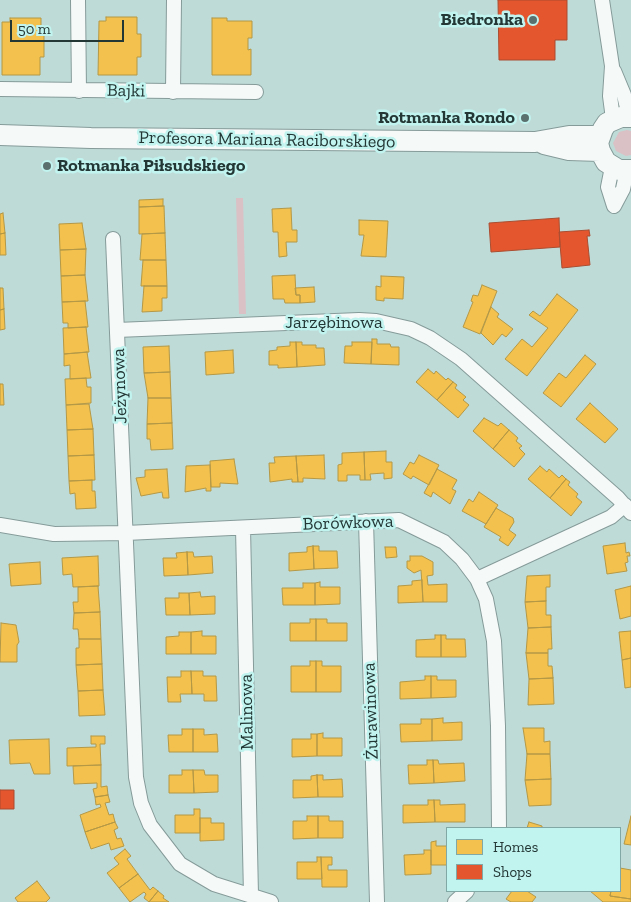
<!DOCTYPE html>
<meta charset="utf-8">
<style>
body{margin:0}
#map{position:relative;width:631px;height:902px;overflow:hidden;background:#bfdbd8;font-family:"Zilla Slab",serif}
canvas{display:block}
.legend{position:absolute;left:446px;top:827px;width:175px;height:65px;box-sizing:border-box;background:#c1f3ef;border:1px solid #82a8a5;margin:0;padding:6px 9px;list-style:none;font-size:15px;color:#233735}
.legend li{display:flex;align-items:center;gap:10px;height:25px}
.legend b{width:25px;border:1px solid #82a8a5}
.scale{position:absolute;left:10px;top:20px;width:114px;height:22px;box-sizing:border-box;border:2px solid #233735;border-top:0;padding-left:6px;font-size:15px;line-height:18px;white-space:nowrap;color:#233735;-webkit-text-stroke:4px #c1f3ef;paint-order:stroke}
</style>
<div id="map">
<canvas width="631" height="902"></canvas>
<ul class="legend">
<li><b style="height:14px;background:#f2c14e"></b>Homes</li>
<li><b style="height:14px;background:#e4572e"></b>Shops</li>
</ul>
<div class="scale">50 m</div>
</div>
<script>
const c = document.querySelector('canvas').getContext('2d');
c.lineJoin = 'round';
function paint(path, color) { c.fillStyle = color; c.fill(path, 'evenodd'); }
const shape = rows => new Path2D(rows.map(r => 'M' + r).join(''));
function trace(path, color, width, dash) { c.strokeStyle = color; c.lineWidth = width; c.lineCap = dash ? 'butt' : 'round'; c.setLineDash(dash || []); c.stroke(path); }
function label(font, color, halo, rows, align = 'center') {
  c.font = font + ' "Zilla Slab",serif'; c.lineWidth = 5; c.setLineDash([]); c.textBaseline = 'middle'; c.strokeStyle = halo; c.fillStyle = color; for (const [text, x, y, turn = 0] of rows) {
    c.save(); c.translate(x, y); c.rotate((+turn || 0) * Math.PI / 180); c.textAlign = isNaN(turn) ? turn : align; if (halo) c.strokeText(text, 0, 0); c.fillText(text, 0, 0); c.restore();
  }
}
const green = shape([
 [627,130,631,131,631,155,626,156,616,151,613,143,619,132],
 [236,198,243,198,246,314,239,314]
]);
const homes = shape([
 [106,17,137,17,137,34,141,34,141,57,137,57,137,75,98,75,99,21,106,21,106,17],
 [10,18,41,18,41,34,44,34,44,57,40,57,40,75,2,75,2,22,10,22,10,18],
 [212,18,227,18,227,21,252,21,252,38,248,38,248,50,251,49,251,75,212,75,212,18],
 [163,199,163,206,139,207,139,200,163,199],
 [164,206,165,233,139,234,139,207,164,206],
 [291,208,292,230,297,230,297,242,286,242,287,256,279,257,278,232,273,232,272,209,291,208],
 [3,213,5,233,0,234,0,214,3,213],
 [359,220,388,221,386,257,361,256,364,235,359,235,359,220],
 [82,223,86,249,60,250,59,224,82,223],
 [5,233,6,255,0,255,0,234,5,233],
 [165,233,166,260,140,260,142,234,165,233],
 [86,249,85,275,61,276,60,250,86,249],
 [143,260,166,260,167,286,141,286,143,260],
 [85,275,88,301,62,302,61,276,85,275],
 [295,275,296,295,300,295,300,303,285,303,284,299,273,299,272,276,295,275],
 [381,276,404,277,403,299,384,298,384,301,376,300,376,286,381,287,381,276],
 [482,285,497,291,480,334,463,327,473,302,471,301,473,295,478,296,482,285],
 [144,286,167,286,167,298,162,298,162,311,142,312,144,286],
 [314,287,315,302,300,303,300,295,296,295,295,288,314,287],
 [0,288,3,288,4,309,0,310,0,288],
 [557,294,578,310,527,376,505,359,522,339,532,347,548,328,529,315,533,311,540,316,557,294],
 [85,301,88,327,68,328,68,323,63,323,62,302,85,301],
 [491,307,499,314,497,317,513,329,506,337,502,334,493,345,481,333,491,307],
 [4,309,5,329,0,330,0,310,4,309],
 [86,327,89,352,64,354,63,328,86,327],
 [372,339,377,339,377,344,390,344,391,347,399,347,399,365,371,364,372,339],
 [290,342,296,342,297,367,278,368,278,365,269,365,269,351,277,350,277,347,290,346,290,342],
 [296,342,302,342,302,345,316,345,316,348,324,348,325,365,297,367,296,342],
 [352,342,372,342,371,364,344,363,345,346,352,346,352,342],
 [169,346,170,372,144,373,143,347,169,346],
 [233,350,234,373,206,375,205,352,233,350],
 [87,352,91,378,70,379,70,365,64,366,64,354,87,352],
 [585,355,596,364,561,407,543,393,559,373,566,378,585,355],
 [428,369,434,374,436,371,446,380,448,378,453,382,437,400,416,382,428,369],
 [170,372,171,398,148,398,144,373,170,372],
 [86,378,87,387,91,387,91,403,66,405,65,379,86,378],
 [453,382,457,385,455,388,466,397,463,400,469,405,458,418,437,400,453,382],
 [0,384,3,384,4,405,0,405,0,384],
 [148,398,171,398,172,423,147,424,148,398],
 [590,403,618,429,605,443,576,419,590,403],
 [89,404,93,429,67,430,66,405,89,404],
 [484,418,498,426,501,423,509,430,493,449,473,431,484,418],
 [172,423,173,449,151,450,150,439,147,439,147,424,172,423],
 [93,429,94,455,68,456,67,430,93,429],
 [509,430,518,438,516,441,522,446,519,448,525,454,514,467,493,449,509,430],
 [386,451,386,462,392,462,392,478,384,479,384,473,370,474,371,480,365,480,364,452,386,451],
 [364,452,365,480,360,480,360,475,347,475,347,481,338,481,338,465,342,464,342,453,364,452],
 [94,455,95,480,69,481,68,456,94,455],
 [324,455,325,479,303,478,303,482,298,482,296,456,324,455],
 [419,455,439,465,429,485,413,476,411,479,403,474,410,462,414,464,419,455],
 [296,456,298,482,292,482,292,479,270,482,269,463,275,463,274,457,296,456],
 [234,459,238,484,220,483,220,487,211,487,210,461,234,459],
 [210,465,211,491,206,491,206,488,185,492,186,466,210,465],
 [540,466,547,472,549,469,559,478,562,475,566,479,550,498,528,479,540,466],
 [167,469,169,498,163,498,162,492,141,496,136,478,145,477,145,470,167,469],
 [437,469,457,480,452,489,456,491,450,504,433,492,431,497,424,493,437,469],
 [566,479,570,482,568,485,578,494,576,497,582,502,571,516,550,498,566,479],
 [92,480,92,491,95,491,96,508,76,509,75,493,70,494,69,481,92,480],
 [479,492,498,505,486,524,462,511,469,499,473,502,479,492],
 [496,508,513,518,514,522,509,530,516,535,508,546,499,540,501,537,484,527,496,508],
 [625,543,626,553,629,552,630,556,627,556,628,562,625,563,627,571,607,574,603,546,625,543],
 [313,546,319,546,319,551,337,551,338,568,314,569,313,546],
 [313,546,314,569,289,571,289,553,307,552,307,547,313,546],
 [385,547,396,547,397,557,386,558,385,547],
 [187,552,193,552,194,557,212,556,213,573,188,575,187,552],
 [187,552,188,575,164,576,163,558,177,558,176,553,187,552],
 [98,556,99,586,73,587,72,574,63,575,62,558,98,556],
 [410,556,422,556,433,562,433,575,427,576,428,585,447,584,447,602,423,602,421,570,414,573,407,568,407,561,410,561,410,556],
 [40,562,41,584,11,586,9,564,40,562],
 [550,575,550,587,546,587,546,601,525,602,527,576,550,575],
 [422,580,423,602,398,603,398,586,412,585,412,581,422,580],
 [320,582,320,587,340,587,340,604,315,605,315,583,320,582],
 [303,583,315,583,315,605,283,605,282,588,303,588,303,583],
 [98,586,100,612,74,613,73,602,78,602,78,587,98,586],
 [631,586,631,616,620,619,615,590,631,586],
 [200,592,201,597,215,596,215,614,190,615,189,593,200,592],
 [179,593,189,593,190,615,166,615,165,598,179,598,179,593],
 [546,601,546,615,551,615,551,627,528,628,525,602,546,601],
 [100,612,101,639,79,639,78,629,73,629,74,613,100,612],
 [310,619,316,619,316,641,290,641,290,623,310,623,310,619],
 [316,619,327,619,327,623,347,623,347,641,316,641,316,619],
 [1,623,16,625,19,642,17,645,17,662,0,662,1,623],
 [551,627,552,649,548,649,548,653,526,653,528,628,551,627],
 [202,631,202,636,216,636,216,654,191,654,191,632,202,631],
 [631,631,631,658,622,660,619,632,631,631],
 [179,632,191,632,191,654,166,654,166,637,179,636,179,632],
 [435,635,441,635,441,657,416,657,416,640,435,639,435,635],
 [441,635,446,635,446,639,465,639,466,657,441,657,441,635],
 [79,639,101,639,102,664,76,665,76,648,79,648,79,639],
 [526,653,548,653,548,666,552,666,553,678,529,679,526,653],
 [631,658,631,687,625,688,622,660,631,658],
 [310,661,316,661,316,692,291,692,291,666,310,666,310,661],
 [316,661,322,661,322,666,341,666,341,692,316,692,316,661],
 [102,664,103,690,78,691,76,665,102,664],
 [181,671,191,671,192,694,180,694,181,702,168,702,167,677,181,677,181,671],
 [191,671,203,671,203,676,216,676,217,701,204,701,204,694,192,694,191,671],
 [425,676,431,676,431,698,400,699,400,682,425,680,425,676],
 [431,676,437,676,437,680,456,680,456,697,431,698,431,676],
 [553,678,554,704,528,705,529,679,553,678],
 [103,690,105,715,79,716,78,691,103,690],
 [443,718,443,723,462,722,462,740,432,741,432,719,443,718],
 [421,719,432,719,432,741,401,742,400,724,421,724,421,719],
 [523,728,544,728,544,742,550,741,550,754,527,754,523,728],
 [182,729,193,729,193,752,169,752,168,735,182,735,182,729],
 [193,729,204,729,204,735,217,734,218,752,193,752,193,729],
 [323,733,323,738,342,738,342,756,317,756,317,734,323,733],
 [311,734,317,734,317,756,292,757,292,739,311,739,311,734],
 [91,736,105,736,105,744,100,744,101,765,67,766,67,748,96,747,96,744,91,744,91,736],
 [49,739,50,774,34,774,30,763,10,764,9,740,49,739],
 [527,754,550,754,551,779,525,780,527,754],
 [427,760,433,760,434,783,409,784,408,765,427,765,427,760],
 [433,760,438,760,439,764,464,763,465,781,434,783,433,760],
 [101,765,101,787,107,786,108,795,95,797,93,789,97,788,97,783,74,784,73,766,101,765],
 [182,770,193,770,194,793,169,793,169,775,182,775,182,770],
 [193,770,204,770,205,775,218,775,218,792,194,793,193,770],
 [317,775,323,775,323,780,342,779,343,797,318,797,317,775],
 [317,775,318,797,293,798,293,780,311,780,311,776,317,775],
 [551,779,551,805,529,806,525,780,551,779],
 [108,795,110,802,105,803,109,815,113,814,115,822,85,832,80,815,101,807,100,804,96,805,95,797,108,795],
 [428,800,434,800,435,822,403,823,403,805,428,805,428,800],
 [434,800,440,800,440,805,465,804,465,822,435,822,434,800],
 [194,809,200,809,200,833,175,833,175,815,194,815,194,809],
 [307,816,318,816,318,838,293,839,293,821,307,821,307,816],
 [318,816,329,816,329,821,343,821,343,838,318,838,318,816],
 [631,816,631,845,624,844,631,816],
 [200,818,211,818,211,823,224,823,224,840,200,841,200,818],
 [115,822,118,828,114,830,117,839,121,838,124,846,111,850,109,843,91,849,85,832,115,822],
 [529,822,542,826,542,828,527,828,529,822],
 [436,841,436,846,447,846,447,865,431,865,431,842,436,841],
 [125,849,131,856,127,859,138,874,119,888,107,873,119,864,114,858,125,849],
 [424,850,431,850,431,874,405,875,404,855,424,854,424,850],
 [317,857,321,857,322,879,297,879,297,862,317,862,317,857],
 [321,857,332,857,332,865,328,865,328,870,347,870,347,887,322,887,321,857],
 [620,868,631,870,631,899,610,896,611,891,620,891,620,868],
 [138,874,150,890,153,887,158,891,149,902,144,898,146,894,144,892,130,902,119,888,138,874],
 [37,881,50,898,46,902,18,902,15,898,37,881],
 [158,891,164,896,163,898,169,902,149,902,158,891],
 [512,891,527,891,536,897,532,902,511,902,506,899,512,891],
 [590,891,611,891,610,896,631,899,631,902,603,902,590,891]
]);
const shops = shape([
 [498,0,567,0,567,40,555,40,555,60,499,60,498,0],
 [559,218,560,247,491,252,489,223,559,218],
 [589,230,590,236,587,236,590,265,562,268,559,232,589,230],
 [0,790,14,790,14,809,0,809,0,790]
]);
const street = shape([
 [78,0,79,91],
 [602,0,612,66,610,96,613,119],
 [614,71,624,95,629,116],
 [0,89,256,92],
 [173,92,174,0],
 [612,167,608,187,614,206],
 [614,206,623,189,627,170],
 [113,239,136,777,141,803,150,825,180,864,214,884,271,902],
 [117,330,359,320,376,321,411,329,430,338,461,359,618,498,631,513],
 [366,521,377,902],
 [0,525,54,534,126,533,399,520,444,542,462,559,477,579,486,599,494,641,498,726,499,828],
 [243,528,251,895],
 [477,579,611,517,625,505],
 [455,902,467,891]
]);
const secondary = shape([
 [631,117,621,117,607,123,603,129,598,143,600,151,606,162,619,170,631,170],
 [0,135,91,138,535,142,569,136,600,136],
 [544,144,569,150,600,151]
]);
const markers = [
 [533,20,5,"#5a706e"],
 [525,118,5,"#5a706e"],
 [47,166,5,"#5a706e"]
];
const poiNames = [
 ["Biedronka",523,20],
 ["Rotmanka Rondo",515,118],
 ["Rotmanka Piłsudskiego",57,166,"left"]
];
const streetNames = [
 ["Bajki",126,91,1],
 ["Profesora Mariana Raciborskiego",267,140,1],
 ["Jarzębinowa",334,323],
 ["Jeżynowa",120,386,-92],
 ["Borówkowa",348,523,-2],
 ["Żurawinowa",371,711,-92],
 ["Malinowa",247,712,-91]
];
paint(green, '#dac1c5');
paint(homes, '#f2c14e');
trace(homes, '#b49846', 1);
paint(shops, '#e4572e');
trace(shops, '#aa4d30', 1);
trace(street, '#859b99', 16);
trace(secondary, '#859b99', 22);
trace(street, '#f5faf9', 14);
trace(secondary, '#f5faf9', 20);
for (const [x, y, r, color] of markers) { const dot = new Path2D(); dot.arc(x, y, r, 0, 2 * Math.PI); c.fillStyle = color; c.fill(dot); trace(dot, '#c1f3ef', 2); }
label('bold 18px', '#233735', '#c1f3ef', poiNames, 'right');
label('18px', '#233735', '#c1f3ef', streetNames);
</script>
